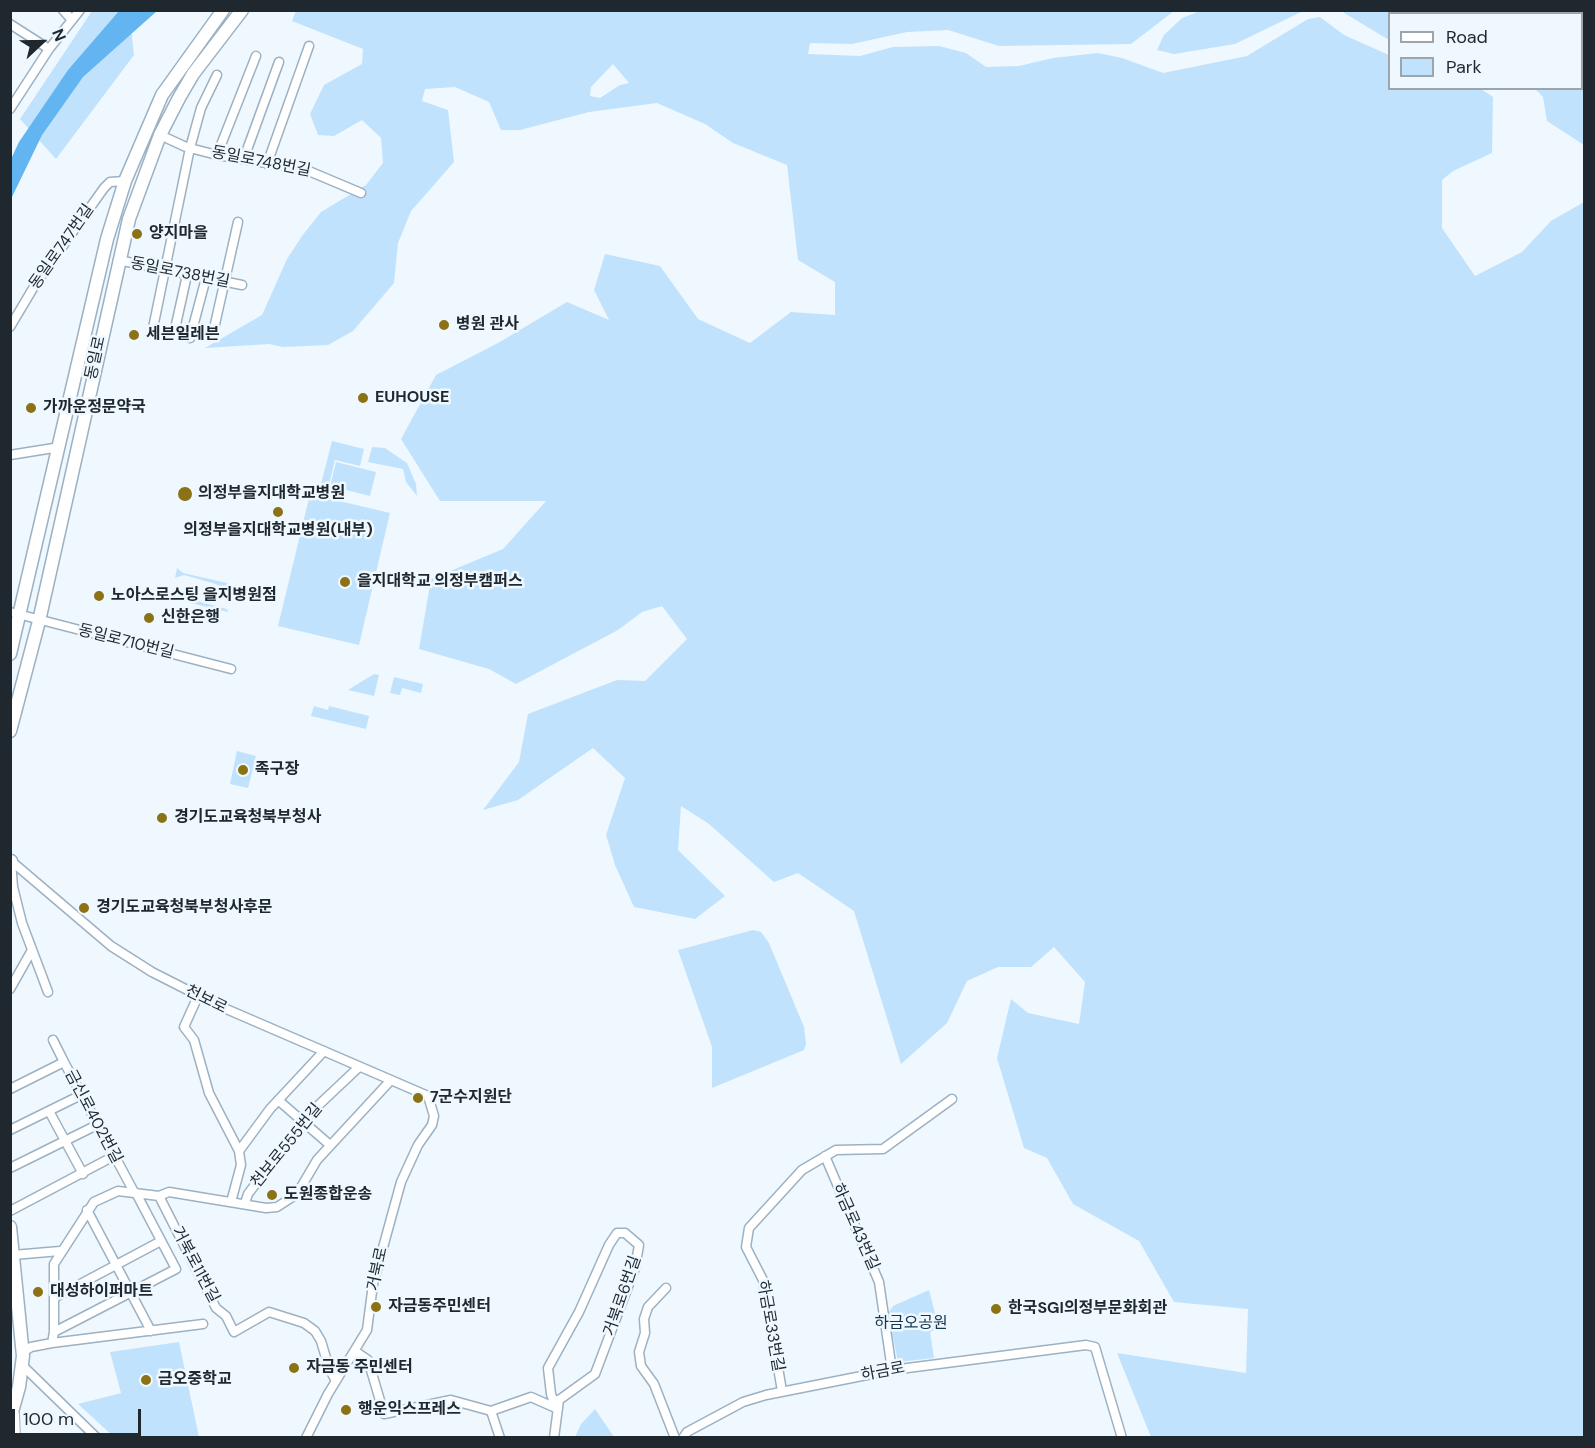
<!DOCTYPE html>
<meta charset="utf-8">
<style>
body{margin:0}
#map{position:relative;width:1595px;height:1448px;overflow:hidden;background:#eff8ff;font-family:"DM Sans",sans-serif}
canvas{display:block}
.frame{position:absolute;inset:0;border:12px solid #1f282e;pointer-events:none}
.legend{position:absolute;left:1388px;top:12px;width:195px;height:78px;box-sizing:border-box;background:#eff8ff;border:2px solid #9ca5ab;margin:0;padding:8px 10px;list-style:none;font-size:18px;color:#1f282e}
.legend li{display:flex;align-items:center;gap:12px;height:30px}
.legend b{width:30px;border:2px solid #9ca5ab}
.north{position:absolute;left:12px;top:12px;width:60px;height:60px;-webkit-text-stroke:4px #eff8ff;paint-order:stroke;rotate:68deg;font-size:16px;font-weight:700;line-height:24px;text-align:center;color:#1f282e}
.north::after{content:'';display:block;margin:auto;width:21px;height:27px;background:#1f282e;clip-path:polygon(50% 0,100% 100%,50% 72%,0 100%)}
.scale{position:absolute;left:12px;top:1409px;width:129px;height:27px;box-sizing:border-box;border:3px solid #1f282e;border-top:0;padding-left:8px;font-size:18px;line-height:21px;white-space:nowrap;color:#1f282e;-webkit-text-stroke:4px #eff8ff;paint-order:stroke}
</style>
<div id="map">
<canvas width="1595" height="1448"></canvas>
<div class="frame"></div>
<ul class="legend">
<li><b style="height:8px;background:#fff"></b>Road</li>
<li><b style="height:16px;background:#c1e2fc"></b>Park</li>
</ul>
<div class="north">N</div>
<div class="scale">100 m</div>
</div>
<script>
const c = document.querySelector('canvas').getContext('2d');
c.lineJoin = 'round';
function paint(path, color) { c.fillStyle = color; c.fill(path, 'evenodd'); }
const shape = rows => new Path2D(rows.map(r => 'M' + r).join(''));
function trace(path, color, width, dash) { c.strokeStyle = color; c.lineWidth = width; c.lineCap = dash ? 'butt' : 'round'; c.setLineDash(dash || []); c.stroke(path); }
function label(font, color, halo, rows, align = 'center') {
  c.font = font + ' "DM Sans","Noto Sans KR",sans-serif'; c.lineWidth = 5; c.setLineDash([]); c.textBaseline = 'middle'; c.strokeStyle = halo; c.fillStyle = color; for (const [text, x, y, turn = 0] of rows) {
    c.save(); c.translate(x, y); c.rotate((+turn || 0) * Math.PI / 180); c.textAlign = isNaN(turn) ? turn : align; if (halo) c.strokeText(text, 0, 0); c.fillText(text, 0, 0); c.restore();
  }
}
const green = shape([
 [1203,10,1303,10,1303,11,1235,44,1174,54,1157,50,1164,35,1182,18],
 [92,11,129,11,134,55,56,159,20,119],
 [296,11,1174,11,1131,44,999,46,948,30,907,32,852,44,810,43,808,54,860,56,893,47,939,46,966,53,986,67,1019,66,1053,58,1098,53,1122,58,1163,73,1247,56,1308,19,1320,17,1344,35,1389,55,1390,88,1481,89,1493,97,1492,153,1453,171,1442,180,1442,228,1475,276,1522,252,1551,221,1584,202,1584,1437,1151,1437,1117,1353,1246,1373,1248,1309,1174,1302,1139,1241,1073,1204,1047,1158,1024,1148,997,1058,1011,999,1028,1013,1079,1024,1085,982,1054,947,1031,967,998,967,967,981,947,1023,901,1064,854,911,798,873,774,882,709,824,681,806,678,850,725,896,695,919,634,907,615,865,606,835,625,778,593,748,518,800,483,810,519,762,528,714,617,680,645,681,687,639,662,606,642,612,618,630,516,684,489,669,419,649,431,579,503,549,546,501,440,501,401,439,436,375,498,343,567,302,609,320,594,290,605,254,660,266,698,319,750,343,791,312,835,315,835,282,798,260,787,165,733,143,705,124,657,103,589,112,520,130,501,130,489,102,455,87,425,89,422,101,448,110,454,162,411,211,398,243,394,283,353,331,328,345,283,347,269,344,205,348,262,315,287,259,302,236,321,212,366,185,383,163,381,138,362,120,334,136,318,135,310,114,324,85,362,64,363,49,292,21],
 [613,64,629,83,620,85,600,98,590,96,591,87],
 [1341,11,1584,11,1584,145,1547,121,1543,97,1535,89,1582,88,1582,14,1390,14,1389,40],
 [332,441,364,449,360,466,335,460,329,485,321,484],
 [372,447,385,448,407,463,416,484,417,496,406,482,403,469,368,462],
 [336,462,376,472,370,496,330,486],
 [310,494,390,513,359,645,278,626],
 [177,568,183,573,227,583,230,589,225,591,216,584,184,575,175,578],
 [171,594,227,609,228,612,170,598],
 [374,674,379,675,374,696,348,690],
 [394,677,423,684,421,693,402,688,400,695,390,693],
 [314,706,328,710,329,706,369,716,366,729,311,716],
 [237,751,256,756,248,788,230,784],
 [753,930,761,932,769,943,804,1027,806,1044,804,1050,712,1088,712,1047,678,950],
 [929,1290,939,1328,930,1332,934,1358,898,1362,888,1313,893,1306],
 [179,1342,199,1437,114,1437,78,1404,121,1393,110,1352],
 [595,1409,614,1437,575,1437,581,1424]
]);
const water = shape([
 [119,11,157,11,83,77,42,135,11,199,11,159,19,142,68,70]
]);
const street = shape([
 [63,10,72,20],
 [10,24,49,49],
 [10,109,49,49,80,10],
 [160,135,186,147,217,155,304,169,361,193],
 [217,155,256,56],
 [244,158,279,62],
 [267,164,309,46],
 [118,260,242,285],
 [10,327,35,285,104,188,110,182,125,181],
 [153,328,190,148,201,108,217,75],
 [175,329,187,275],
 [213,333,238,222],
 [190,338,206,278],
 [10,455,60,447],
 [10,612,231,669],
 [10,860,111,946,152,972,217,1005,428,1096,434,1116,432,1125,418,1145,401,1182,373,1284,367,1330,328,1394,306,1438],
 [11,861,13,887,22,923,48,992],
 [10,989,32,950],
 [198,996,184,1027,194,1040,209,1093,239,1151,241,1165,231,1202],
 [53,1040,64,1062],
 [10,1089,64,1062,134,1192],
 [278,1100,330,1145],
 [49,1111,83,1174],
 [10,1130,81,1095],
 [239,1151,270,1109,324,1051],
 [825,1156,879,1282,892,1370],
 [10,1168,97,1125],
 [159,1196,216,1308,226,1316,234,1332,269,1312,304,1323,315,1331,321,1341,329,1368,336,1381],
 [245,1203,248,1194,307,1116,359,1067],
 [87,1210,151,1331],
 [10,1211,114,1156],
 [13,1255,60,1251],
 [666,1288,648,1307,644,1319,645,1333,639,1352,641,1366,654,1384,675,1438],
 [54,1298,161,1241],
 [54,1332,176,1269,136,1193],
 [52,1343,203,1324],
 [355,1351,368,1360,384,1414,451,1400,491,1411,531,1397,558,1409],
 [23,1352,31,1347,52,1343,54,1332,54,1264,94,1202,118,1191,159,1196,169,1192,266,1208,277,1207,297,1194,317,1160,391,1080],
 [22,1365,97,1438],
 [782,1391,763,1280,746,1247,749,1228,802,1170,836,1150,883,1149,952,1099],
 [491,1411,500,1438],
 [554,1438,559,1400,595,1374,635,1268,639,1245,625,1233,617,1233,609,1245,579,1312,548,1368,551,1394,553,1400,559,1400],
 [683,1438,687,1432,743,1402,766,1395,892,1370,1086,1345,1095,1347,1122,1438]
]);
const secondary = shape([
 [10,654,107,239,125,181,162,95,223,10],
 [10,731,39,621,129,219,160,135,179,98,193,74,242,10],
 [10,861,11,861],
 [10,1227,23,1356,19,1387,10,1419]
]);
const primary = shape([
 [12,1415,13,1438]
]);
const markers = [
 [137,234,6,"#8b7215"],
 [444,325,6,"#8b7215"],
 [134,335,6,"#8b7215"],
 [363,398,6,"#8b7215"],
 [31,408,6,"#8b7215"],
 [185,494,8,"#8b7215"],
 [278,512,6,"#8b7215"],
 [345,582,6,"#8b7215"],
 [99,596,6,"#8b7215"],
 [149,618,6,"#8b7215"],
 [243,770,6,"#8b7215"],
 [162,818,6,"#8b7215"],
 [84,908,6,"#8b7215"],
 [418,1098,6,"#8b7215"],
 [272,1195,6,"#8b7215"],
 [38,1292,6,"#8b7215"],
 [376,1307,6,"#8b7215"],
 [996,1309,6,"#8b7215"],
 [294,1368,6,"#8b7215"],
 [146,1380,6,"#8b7215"],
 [346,1410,6,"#8b7215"]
];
const streetNames = [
 ["동일로748번길",261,162,11],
 ["동일로747번길",62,247,-55],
 ["동일로738번길",180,273,11],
 ["동일로",96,358,-78],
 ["동일로710번길",126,642,14],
 ["천보로",206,1000,26],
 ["금신로402번길",93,1117,62],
 ["천보로555번길",287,1146,-51],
 ["하금로43번길",855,1227,66],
 ["거북로11번길",195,1265,62],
 ["거북로",378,1269,-78],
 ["거북로6번길",623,1296,-71],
 ["하금로33번길",770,1326,80],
 ["하금로",883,1372,-11]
];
const poiNames = [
 ["양지마을",149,234],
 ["병원 관사",456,325],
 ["세븐일레븐",146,335],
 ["EUHOUSE",375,398],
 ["가까운정문약국",43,408],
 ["의정부을지대학교병원",198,494],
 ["의정부을지대학교병원(내부)",278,531,"center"],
 ["을지대학교 의정부캠퍼스",357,582],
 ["노아스로스팅 을지병원점",111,596],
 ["신한은행",161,618],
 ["족구장",255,770],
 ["경기도교육청북부청사",174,818],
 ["경기도교육청북부청사후문",96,908],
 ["7군수지원단",430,1098],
 ["도원종합운송",284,1195],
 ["대성하이퍼마트",50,1292],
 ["자금동주민센터",388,1307],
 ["한국SGI의정부문화회관",1008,1309],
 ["자금동 주민센터",306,1368],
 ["금오중학교",158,1380],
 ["행운익스프레스",358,1410]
];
const parkNames = [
 ["하금오공원",911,1324]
];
paint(green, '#c1e2fc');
paint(water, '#62b5f1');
trace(street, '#9cb1c2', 11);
trace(secondary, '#9cb1c2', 15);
trace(primary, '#9cb1c2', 16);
trace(street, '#fff', 8);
trace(secondary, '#fff', 12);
trace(primary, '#fff', 14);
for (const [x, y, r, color] of markers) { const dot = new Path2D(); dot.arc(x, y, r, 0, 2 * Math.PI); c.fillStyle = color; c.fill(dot); trace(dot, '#eff8ff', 2); }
label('16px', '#1f282e', '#eff8ff', streetNames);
label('bold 16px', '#1f282e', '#eff8ff', poiNames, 'left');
label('16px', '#14374f', '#eff8ff', parkNames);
</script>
